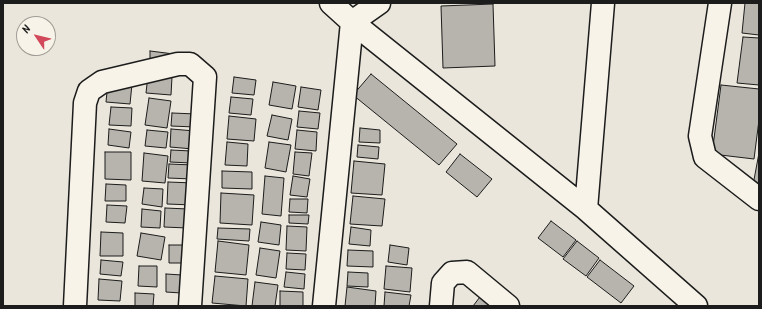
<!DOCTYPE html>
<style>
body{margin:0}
#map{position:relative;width:762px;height:309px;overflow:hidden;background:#eae6dc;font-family:Kalam,sans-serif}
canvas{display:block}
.frame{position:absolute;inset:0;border:4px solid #1c1c1c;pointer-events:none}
.north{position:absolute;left:16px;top:16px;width:40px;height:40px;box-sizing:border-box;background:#f7f3e8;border:1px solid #9f9d96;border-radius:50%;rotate:305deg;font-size:11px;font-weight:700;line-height:16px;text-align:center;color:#1c1c1c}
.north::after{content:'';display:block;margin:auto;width:14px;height:18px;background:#d1495b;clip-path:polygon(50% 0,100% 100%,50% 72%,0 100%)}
</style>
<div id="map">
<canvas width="762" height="309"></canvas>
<div class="frame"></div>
<div class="north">N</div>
</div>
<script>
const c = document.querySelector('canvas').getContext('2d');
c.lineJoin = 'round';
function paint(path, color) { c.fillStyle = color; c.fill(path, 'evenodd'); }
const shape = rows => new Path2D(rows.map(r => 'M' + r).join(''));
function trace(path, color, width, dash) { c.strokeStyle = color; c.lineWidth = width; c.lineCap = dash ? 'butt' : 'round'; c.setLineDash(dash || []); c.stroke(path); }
const building = shape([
 [745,3,759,3,759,35,742,33,745,3],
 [493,4,495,66,443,68,441,6,493,4],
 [743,37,759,38,759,85,737,83,743,37],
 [150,51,174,54,150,60,150,51],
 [371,74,457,144,439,165,353,95,371,74],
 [148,75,172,77,171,95,146,93,148,75],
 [234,77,256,80,254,95,232,93,234,77],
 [108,82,132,84,130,104,106,102,108,82],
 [273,82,296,86,292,109,269,105,273,82],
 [721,85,759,89,759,120,754,159,712,154,721,85],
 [301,87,321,90,318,110,298,107,301,87],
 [231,97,253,99,251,115,229,113,231,97],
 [149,98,171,101,167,128,145,125,149,98],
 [111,107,132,108,131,126,109,125,111,107],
 [299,111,320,113,318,129,297,127,299,111],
 [172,113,196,114,195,127,171,126,172,113],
 [272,115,292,119,288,140,267,136,272,115],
 [229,116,256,119,254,141,227,139,229,116],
 [360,128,380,130,380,143,359,142,360,128],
 [109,129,131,132,129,148,108,145,109,129],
 [171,129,195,131,193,149,170,147,171,129],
 [147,130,168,132,166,148,145,146,147,130],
 [297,130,317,132,316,151,295,149,297,130],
 [227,142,248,144,247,166,225,165,227,142],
 [269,142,291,145,286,172,265,168,269,142],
 [358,145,379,147,378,159,357,157,358,145],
 [171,150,191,151,191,163,170,162,171,150],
 [105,152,131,152,131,180,105,179,105,152],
 [295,152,312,153,309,176,293,174,295,152],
 [144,153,168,156,165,183,142,181,144,153],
 [759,153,759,186,753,185,759,153],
 [460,154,492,179,477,197,446,172,460,154],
 [354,161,385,164,382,195,351,193,354,161],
 [169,164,193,165,192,179,168,178,169,164],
 [222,171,252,172,252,189,222,188,222,171],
 [265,176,284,178,281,216,262,214,265,176],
 [293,176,310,179,307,197,290,195,293,176],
 [168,182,194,183,193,205,167,204,168,182],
 [106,184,126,185,126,201,105,201,106,184],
 [144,188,163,189,162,207,142,204,144,188],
 [221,193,254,195,252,225,220,223,221,193],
 [353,196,385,199,382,226,350,224,353,196],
 [290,199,308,199,307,213,289,212,290,199],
 [107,205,127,206,125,223,106,222,107,205],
 [165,208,188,209,187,228,164,227,165,208],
 [142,209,161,211,160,228,141,227,142,209],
 [289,215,309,215,308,224,289,223,289,215],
 [551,221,576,240,563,257,538,238,551,221],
 [261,222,281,225,279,245,258,242,261,222],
 [287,226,307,227,306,251,286,250,287,226],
 [351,227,371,230,370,246,349,244,351,227],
 [218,228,250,229,249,241,217,239,218,228],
 [101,232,123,233,123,256,100,256,101,232],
 [141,233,165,237,161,260,137,256,141,233],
 [218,241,249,245,246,275,215,272,218,241],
 [577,241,599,258,586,276,563,259,577,241],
 [169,245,183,245,183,263,169,263,169,245],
 [390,245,409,248,407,265,388,262,390,245],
 [260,248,280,251,276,278,256,275,260,248],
 [348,250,373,251,373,267,347,266,348,250],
 [287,253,306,254,305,270,286,269,287,253],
 [101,260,123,262,121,276,100,274,101,260],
 [600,260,634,286,621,303,587,277,600,260],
 [139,266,157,266,157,287,138,286,139,266],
 [386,266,412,268,410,292,384,289,386,266],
 [286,272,305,274,304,289,284,287,286,272],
 [348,272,368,273,368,287,347,286,348,272],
 [166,274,182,275,181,293,166,292,166,274],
 [215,276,248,279,246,306,212,303,215,276],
 [99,279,122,281,120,301,98,300,99,279],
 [255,282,278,285,275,306,252,306,255,282],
 [347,287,376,291,375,306,345,306,347,287],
 [280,291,303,292,303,306,280,306,280,291],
 [385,292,411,295,409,306,384,306,385,292],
 [135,293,154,294,153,306,135,306,135,293],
 [483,293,494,306,473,306,483,293]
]);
const street = shape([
 [331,3,352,22,586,209,696,306],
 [720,3,700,136,705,157,759,199],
 [586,209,603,3],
 [75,306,85,103,89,91,102,82,178,64,190,64,205,77,190,306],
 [324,306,352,22,379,3],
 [441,306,443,283,452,273,467,272,508,306]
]);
paint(building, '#b6b4ac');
trace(building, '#1c1c1c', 1);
trace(street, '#1c1c1c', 25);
trace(street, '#f7f3e8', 22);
</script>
